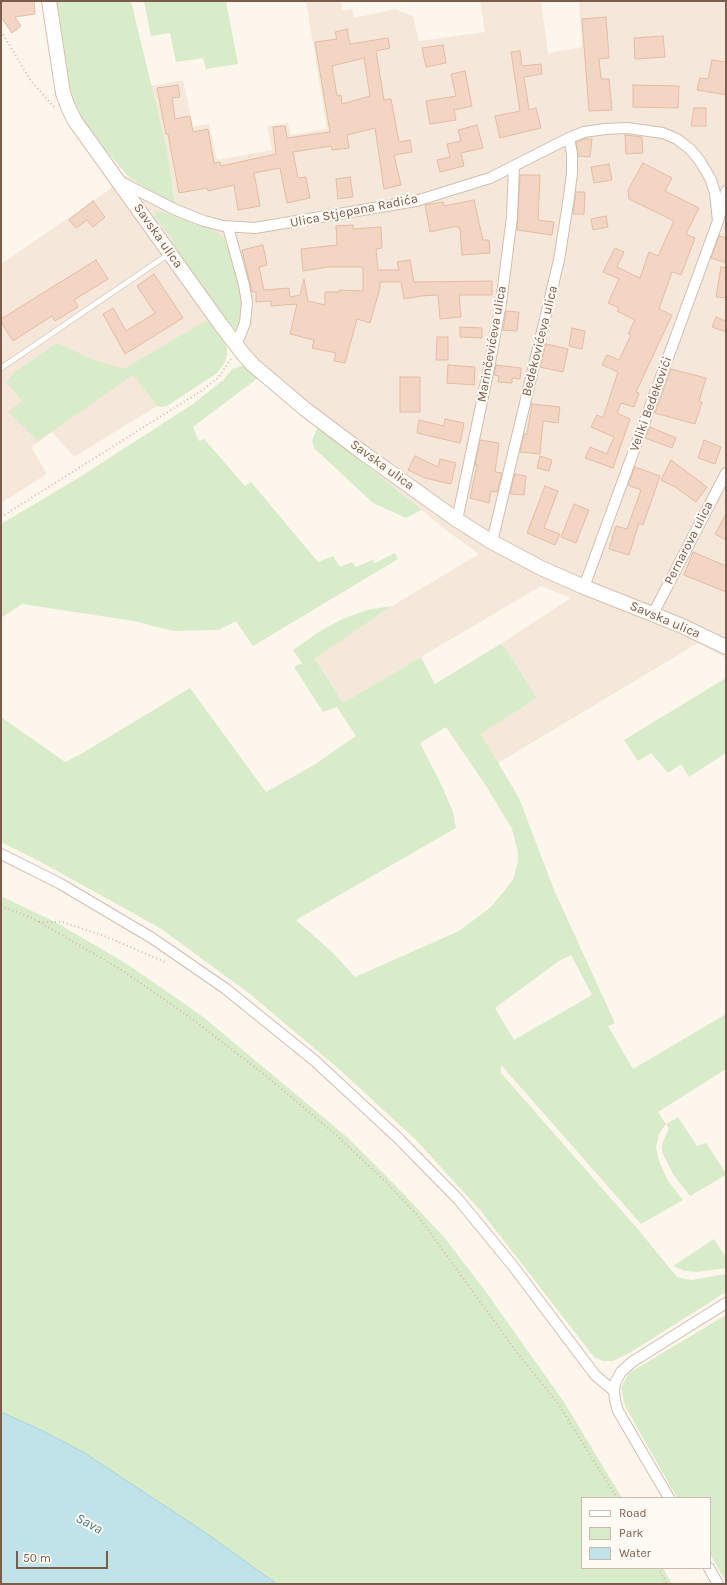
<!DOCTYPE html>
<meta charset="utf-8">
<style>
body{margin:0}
#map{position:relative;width:727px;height:1585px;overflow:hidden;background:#fdf6ec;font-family:Karla,sans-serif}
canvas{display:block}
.frame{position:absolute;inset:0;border:2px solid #7a5c4d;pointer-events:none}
.legend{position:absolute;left:581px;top:1497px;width:130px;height:72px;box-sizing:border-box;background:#fffaf3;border:1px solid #cabbb1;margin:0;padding:5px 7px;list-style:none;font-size:12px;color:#7a5c4d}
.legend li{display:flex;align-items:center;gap:8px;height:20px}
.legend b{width:20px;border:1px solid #cabbb1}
.scale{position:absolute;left:16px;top:1551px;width:92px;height:18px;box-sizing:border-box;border:2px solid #7a5c4d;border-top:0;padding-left:5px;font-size:12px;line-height:14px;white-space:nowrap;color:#7a5c4d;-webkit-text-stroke:3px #fffaf3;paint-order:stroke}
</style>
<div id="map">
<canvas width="727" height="1585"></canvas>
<div class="frame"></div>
<ul class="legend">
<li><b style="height:5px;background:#fff"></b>Road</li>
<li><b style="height:11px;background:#d8ecc9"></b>Park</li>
<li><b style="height:11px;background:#bfe3e8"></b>Water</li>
</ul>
<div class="scale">50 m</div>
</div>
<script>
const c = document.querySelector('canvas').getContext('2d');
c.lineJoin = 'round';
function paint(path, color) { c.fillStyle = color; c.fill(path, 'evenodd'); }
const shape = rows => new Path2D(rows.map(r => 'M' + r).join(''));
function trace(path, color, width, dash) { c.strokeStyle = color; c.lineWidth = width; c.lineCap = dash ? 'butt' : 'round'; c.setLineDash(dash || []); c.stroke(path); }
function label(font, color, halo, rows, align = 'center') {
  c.font = font + ' Karla,sans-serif'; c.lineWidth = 4; c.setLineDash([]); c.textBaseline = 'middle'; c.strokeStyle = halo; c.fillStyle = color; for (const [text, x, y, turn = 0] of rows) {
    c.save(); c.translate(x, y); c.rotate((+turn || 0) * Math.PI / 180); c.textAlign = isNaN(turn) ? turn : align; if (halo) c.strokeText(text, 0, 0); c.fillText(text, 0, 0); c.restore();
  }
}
const residential = shape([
 [306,1,341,1,342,11,352,9,354,18,395,9,413,16,419,41,485,32,480,1,541,1,548,53,582,47,579,1,726,1,726,658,698,643,498,763,481,734,537,698,502,643,571,598,541,586,343,703,315,657,392,606,479,554,444,529,422,510,282,399,244,365,207,320,133,375,157,406,74,457,52,432,31,447,47,474,1,503,1,264,106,192,127,175,151,192,175,203,167,150,151,86,183,80,193,127,209,124,217,160,272,150,267,126,288,123,291,135,327,129]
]);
const green = shape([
 [57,1,131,1,167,150,175,203,151,192,127,175,97,140,79,115,67,78,61,46],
 [144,1,226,1,238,64,206,69,203,58,176,62,170,33,151,36],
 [155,212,162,212,217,232,224,238,227,246,230,246,243,302,240,323,238,328,231,327,170,243,173,240,155,217],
 [207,320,223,340,227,348,227,355,224,364,216,374,205,381,167,406,161,407,157,406,133,375,38,441,8,412,22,401,6,382,15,372,57,343,94,360,124,369],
 [244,365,258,378,193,427,199,441,204,439,245,486,251,482,318,562,333,556,340,567,352,562,356,567,372,560,375,563,395,553,398,559,253,646,236,621,219,630,173,631,134,621,22,604,1,618,1,524,80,477,193,404,223,380,232,369],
 [318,427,422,510,406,518,373,503,314,448,312,440],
 [392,606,315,658,343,703,421,657,435,684,502,643,537,698,481,734,519,798,554,890,615,1023,608,1026,633,1069,726,1014,726,1069,658,1112,666,1124,678,1117,697,1146,706,1143,726,1173,726,1175,690,1196,673,1174,662,1152,662,1144,669,1128,666,1124,659,1134,656,1147,659,1161,668,1181,683,1200,641,1224,501,1065,501,1073,636,1227,677,1277,691,1280,726,1274,726,1292,631,1352,613,1361,603,1361,594,1357,480,1210,416,1140,340,1070,250,994,160,928,37,860,1,842,1,717,65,762,81,754,190,688,266,792,314,765,356,736,337,707,323,712,294,667,302,663,293,650,320,631,343,619,367,610],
 [446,727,488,789,512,829,518,853,518,861,513,880,491,907,459,931,355,977,333,953,296,920,456,828,453,812,442,786,420,743],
 [571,955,592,995,514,1040,495,1008,559,961],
 [726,678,726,753,689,777,681,764,668,773,651,753,638,761,624,740],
 [1,896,55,922,127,964,202,1016,347,1137,395,1185,444,1237,486,1292,564,1402,622,1498,582,1498,582,1568,663,1568,672,1584,277,1584,206,1533,83,1452,41,1430,1,1412],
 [714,1239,726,1258,726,1268,697,1272,685,1271,673,1266],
 [726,1315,726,1582,710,1554,710,1498,677,1498,625,1406,621,1387,629,1373]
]);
const water = shape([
 [1,1412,41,1430,83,1452,206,1533,277,1584,1,1584,1,1412]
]);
const building = shape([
 [1,1,34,1,35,14,15,17,21,26,12,33,1,17,1,1],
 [606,17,609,58,599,59,601,79,609,79,612,110,589,111,582,19,606,17],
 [347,29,350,44,388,38,390,48,376,51,384,100,391,99,399,142,410,140,412,152,394,155,401,185,384,189,375,128,347,135,349,148,332,150,331,146,293,152,298,178,306,177,310,198,287,203,280,168,254,173,260,206,238,210,234,185,208,191,207,188,179,193,168,134,166,134,157,88,178,85,180,97,172,98,175,119,190,116,193,132,208,129,214,163,220,162,221,166,276,154,273,127,285,126,287,138,330,132,315,42,337,39,335,32,347,29],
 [364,58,370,96,342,104,341,95,337,96,332,66,364,58],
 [663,36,665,57,635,59,634,38,663,36],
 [443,45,446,63,426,67,422,48,443,45],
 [520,51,522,66,541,64,542,74,524,77,529,110,536,108,541,128,500,138,495,116,520,111,511,52,520,51],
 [712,60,726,62,726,95,697,90,700,78,708,79,712,60],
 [465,71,472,106,454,110,456,120,430,124,426,101,456,96,451,74,465,71],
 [633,85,679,86,678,108,633,107,633,85],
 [694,108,706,108,706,126,691,126,694,108],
 [477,125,483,148,461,153,464,166,440,172,437,160,450,157,447,144,461,141,458,130,477,125],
 [625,135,642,137,643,153,626,154,625,135],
 [585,139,592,139,590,157,578,156,576,142,585,139],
 [643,163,672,178,665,191,699,208,686,234,695,238,681,275,672,272,659,309,672,315,636,392,639,393,634,407,621,403,617,413,630,419,613,468,585,458,590,447,607,454,614,437,591,427,597,415,603,418,618,372,602,365,607,355,619,360,631,335,628,334,635,320,617,311,619,308,608,303,619,279,603,272,615,248,624,252,617,267,640,278,649,252,658,256,674,221,629,199,628,190,643,163],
 [609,164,612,180,594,183,591,167,609,164],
 [520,175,540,175,538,220,554,222,552,235,517,230,520,175],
 [350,177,353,197,338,199,336,179,350,177],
 [576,192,585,192,584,214,573,214,576,192],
 [474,200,483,240,489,240,490,253,462,255,460,228,458,228,457,226,430,232,425,205,443,202,444,206,474,200],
 [93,201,105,217,93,227,87,220,76,228,69,220,93,201],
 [606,216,608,227,593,230,591,219,606,216],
 [353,225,353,229,381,227,382,248,376,249,378,270,399,270,397,262,410,260,414,282,492,281,492,295,459,295,461,317,440,319,438,295,421,296,404,299,401,282,380,282,380,288,370,323,357,319,345,363,334,361,336,353,312,348,314,340,290,334,297,304,271,306,271,301,256,302,256,292,252,292,242,250,263,245,267,265,259,267,264,290,289,288,290,297,300,295,304,279,308,301,325,305,325,292,339,292,339,290,363,291,363,267,328,267,303,271,301,249,337,245,336,226,353,225],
 [719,236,726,238,726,263,711,258,719,236],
 [96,260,108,279,74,300,78,307,55,321,52,316,13,341,1,322,1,319,96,260],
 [721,267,726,268,726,298,716,297,721,267],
 [154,274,183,318,125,354,103,314,113,308,126,331,155,313,137,286,154,274],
 [506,311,519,312,517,331,503,330,506,311],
 [716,317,726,321,726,332,712,327,716,317],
 [460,327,482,328,482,338,460,337,460,327],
 [572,328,585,331,582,349,569,346,572,328],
 [437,337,448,337,448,360,436,360,437,337],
 [546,344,568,349,563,372,540,367,546,344],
 [448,365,475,367,474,385,447,383,448,365],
 [496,365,521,368,520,379,512,378,512,383,498,382,499,376,494,375,496,365],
 [671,369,706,378,699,401,702,402,695,424,655,413,671,369],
 [400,377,420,377,420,412,400,412,400,377],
 [532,404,560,407,558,423,543,421,540,454,520,452,524,434,527,434,532,404],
 [445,419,464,423,460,443,417,433,419,420,444,426,445,419],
 [650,427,676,438,672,448,645,438,650,427],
 [480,440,499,443,495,472,502,473,497,492,491,491,489,503,470,498,477,465,475,465,480,440],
 [704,440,721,447,715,464,698,458,704,440],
 [415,456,438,467,440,459,456,463,451,484,425,478,408,470,415,456],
 [540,456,552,460,549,471,537,468,540,456],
 [671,460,707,487,696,502,675,487,661,480,671,460],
 [635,467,660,476,643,525,639,523,629,555,609,549,616,526,627,529,641,490,628,485,635,467],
 [515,474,526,476,524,495,510,494,515,474],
 [545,486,558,491,544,528,560,534,555,545,527,533,545,486],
 [574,504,589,510,576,543,561,537,574,504],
 [726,514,726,540,715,534,726,514],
 [693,552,726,566,726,592,684,575,693,552]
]);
const path = shape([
 [1,31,31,81,54,107],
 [1,517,201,391,218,378,231,359],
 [1,906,32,918,120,969,191,1018,265,1075,335,1134,388,1184,418,1216,518,1354,557,1402,617,1498],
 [39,922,62,922,102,935,165,962],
 [658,1568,667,1584]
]);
const lane = shape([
 [1,368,169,254]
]);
const street = shape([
 [119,181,176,210,204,221,223,226,255,228,416,201,490,178,569,138,584,132,605,129,627,128,663,133,677,139,690,149,700,161,711,180,715,193,718,221],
 [228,227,244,285,247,302,245,323,236,345],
 [457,520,489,368,501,303,512,217,514,166],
 [492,542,559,260,569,197,572,173,572,154,569,138],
 [584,587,718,221,726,191],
 [653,614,726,473],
 [1,854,59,883,152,938,226,989,315,1061,397,1137,458,1199,513,1266,595,1375,614,1391],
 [669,1498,618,1411,615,1400,614,1391,615,1383,621,1372,632,1362,726,1303],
 [709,1568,718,1584]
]);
const secondary = shape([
 [49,1,63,93,68,107,75,121,221,325,244,355,253,365,305,409,362,452,457,520,492,542,541,568,584,587,680,625,726,647]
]);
const streetNames = [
 ["Ulica Stjepana Radića",354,211,-11],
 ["Savska ulica",158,236,55],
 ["Bedekovićeva ulica",540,341,-76],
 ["Marinčevićeva ulica",492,344,-80],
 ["Veliki Bedekovići",651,404,-70],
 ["Savska ulica",382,465,36],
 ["Pernarova ulica",689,543,-63],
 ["Savska ulica",665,620,23]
];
const waterNames = [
 ["Sava",89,1524,29]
];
paint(residential, '#f5e8da');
paint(green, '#d8ecc9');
paint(water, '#bfe3e8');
trace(water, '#a5d3da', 1);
paint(building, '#f3d5c3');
trace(building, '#e6bba3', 1);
trace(lane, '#d1beb0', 6);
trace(street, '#d1beb0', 12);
trace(secondary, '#d6c0b0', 16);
trace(path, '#d9b8a5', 2, [1, 3]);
trace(lane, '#fff', 5);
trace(street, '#fff', 10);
trace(secondary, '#fff', 14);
label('13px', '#7a5c4d', '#fffaf3', streetNames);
label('italic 14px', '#437c86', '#fffaf3', waterNames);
</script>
